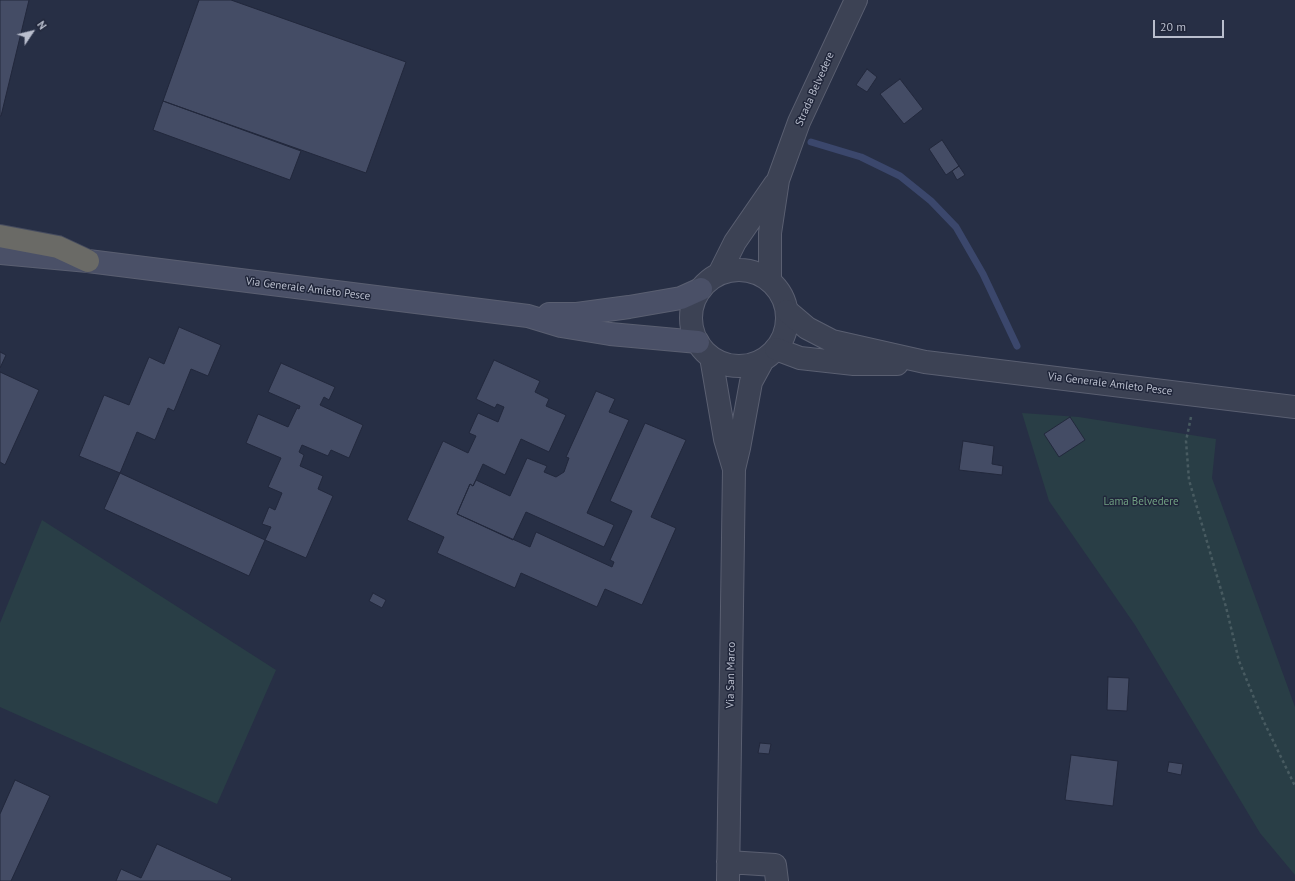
<!DOCTYPE html>
<style>
body{margin:0}
#map{position:relative;width:1295px;height:881px;overflow:hidden;background:#272f45;font-family:"PT Sans",sans-serif}
canvas{display:block}
.north{position:absolute;left:12px;top:12px;width:40px;height:40px;-webkit-text-stroke:3px #20263a;paint-order:stroke;rotate:55deg;font-size:11px;font-weight:700;line-height:16px;text-align:center;color:#b9becd}
.north::after{content:'';display:block;margin:auto;width:14px;height:18px;background:#b9becd;clip-path:polygon(50% 0,100% 100%,50% 72%,0 100%)}
.scale{position:absolute;left:1153px;top:20px;width:71px;height:18px;box-sizing:border-box;border:2px solid #b9becd;border-top:0;padding-left:5px;font-size:12px;line-height:14px;white-space:nowrap;color:#b9becd;-webkit-text-stroke:3px #20263a;paint-order:stroke}
</style>
<div id="map">
<canvas width="1295" height="881"></canvas>
<div class="north">N</div>
<div class="scale">20 m</div>
</div>
<script>
const c = document.querySelector('canvas').getContext('2d');
c.lineJoin = 'round';
function paint(path, color) { c.fillStyle = color; c.fill(path, 'evenodd'); }
const shape = rows => new Path2D(rows.map(r => 'M' + r).join(''));
function trace(path, color, width, dash) { c.strokeStyle = color; c.lineWidth = width; c.lineCap = dash ? 'butt' : 'round'; c.setLineDash(dash || []); c.stroke(path); }
function label(font, color, halo, rows, align = 'center') {
  c.font = font + ' "PT Sans",sans-serif'; c.lineWidth = 3; c.setLineDash([]); c.textBaseline = 'middle'; c.strokeStyle = halo; c.fillStyle = color; for (const [text, x, y, turn = 0] of rows) {
    c.save(); c.translate(x, y); c.rotate((+turn || 0) * Math.PI / 180); c.textAlign = isNaN(turn) ? turn : align; if (halo) c.strokeText(text, 0, 0); c.fillText(text, 0, 0); c.restore();
  }
}
const green = shape([
 [1022,413,1079,417,1216,439,1212,478,1295,707,1295,875,1260,833,1135,625,1049,501],
 [42,520,276,670,217,804,0,707,0,623]
]);
const stream = shape([
 [811,142,861,157,900,176,931,201,956,227,983,274,1017,346]
]);
const building = shape([
 [0,0,29,0,1,116,0,116,0,0],
 [199,0,231,0,406,62,366,173,163,101,199,0],
 [867,69,877,77,867,92,856,85,867,69],
 [900,79,923,109,904,124,880,94,900,79],
 [163,101,301,151,290,180,153,130,163,101],
 [942,140,959,166,946,175,929,149,942,140],
 [959,166,965,175,957,180,952,171,959,166],
 [179,327,221,345,208,376,191,369,174,411,168,408,155,440,137,432,120,473,79,456,104,395,129,405,149,357,164,364,179,327],
 [0,352,6,355,0,368,0,352],
 [494,360,540,381,535,392,549,399,546,406,566,415,549,452,521,439,505,475,483,464,473,486,470,484,457,514,530,547,536,532,612,567,614,562,610,560,632,511,610,501,645,423,686,440,651,517,676,528,642,605,605,589,597,607,521,573,515,588,437,553,444,537,407,520,443,441,468,453,476,436,469,433,478,413,498,422,504,407,497,404,495,408,476,399,494,360],
 [281,363,335,387,329,400,324,397,320,405,363,425,349,458,331,450,328,456,302,445,299,452,304,455,300,466,323,476,318,489,333,496,306,558,265,540,271,527,262,524,269,507,275,510,282,493,268,487,281,458,246,443,258,414,288,427,297,408,299,409,300,406,268,392,281,363],
 [0,372,39,390,5,465,0,462,0,372],
 [596,391,615,399,609,412,629,420,587,513,614,525,604,547,526,512,513,540,457,514,470,484,473,486,476,480,510,496,527,458,547,466,544,472,556,477,564,472,569,458,566,457,596,391],
 [1070,417,1085,440,1059,457,1044,434,1070,417],
 [963,441,994,446,992,464,1003,466,1002,475,959,470,963,441],
 [120,473,265,540,249,576,104,509,120,473],
 [373,593,386,600,382,608,369,601,373,593],
 [1108,677,1129,678,1127,711,1107,710,1108,677],
 [760,743,771,744,769,754,758,753,760,743],
 [1071,755,1118,761,1113,806,1065,800,1071,755],
 [1169,762,1183,764,1181,775,1167,772,1169,762],
 [15,780,50,796,11,881,0,881,0,814,15,780],
 [157,844,232,878,231,881,116,881,121,869,141,878,157,844]
]);
const path = shape([
 [1191,417,1186,441,1189,480,1226,607,1239,661,1263,720,1295,786]
]);
const minor = shape([
 '691 318a48 48 0 1 1 96 0a48 48 0 1 1-96 0Z',
 [719,274,735,242,775,184],
 [770,281,770,233,778,180,799,122,856,0],
 [711,357,725,439,734,469],
 [728,862,775,865,777,881],
 [728,881,734,469,739,448,751,382,763,360]
]);
const tertiary = shape([
 [787,311,807,328,832,341,925,362,1295,407],
 [776,349,800,358,854,364,897,364]
]);
const secondary = shape([
 [0,253,88,261,528,316,561,326,610,334,698,342],
 [549,314,577,314,629,307,681,298,701,289]
]);
const trunk = shape([
 [0,236,58,247,88,261]
]);
const streetNames = [
 ["Strada Belvedere",815,89,-66],
 ["Via Generale Amleto Pesce",308,289,7],
 ["Via Generale Amleto Pesce",1110,384,7],
 ["Via San Marco",731,675,-89]
];
const parkNames = [
 ["Lama Belvedere",1141,502]
];
paint(green, '#293e46');
trace(stream, '#3b476c', 7);
paint(building, '#444c65');
trace(building, '#22283c', 1);
trace(minor, '#5a5f71', 24);
trace(tertiary, '#5a5f71', 24);
trace(secondary, '#5a5f71', 24);
trace(trunk, '#464c5f', 24);
trace(path, '#485b61', 2.5, [3, 3]);
trace(minor, '#3c4254', 22);
trace(tertiary, '#3c4254', 22);
trace(secondary, '#4a5067', 22);
trace(trunk, '#6a6a66', 22);
label('11px', '#b9becd', '#20263a', streetNames);
label('11px', '#709f82', '#20263a', parkNames);
</script>
